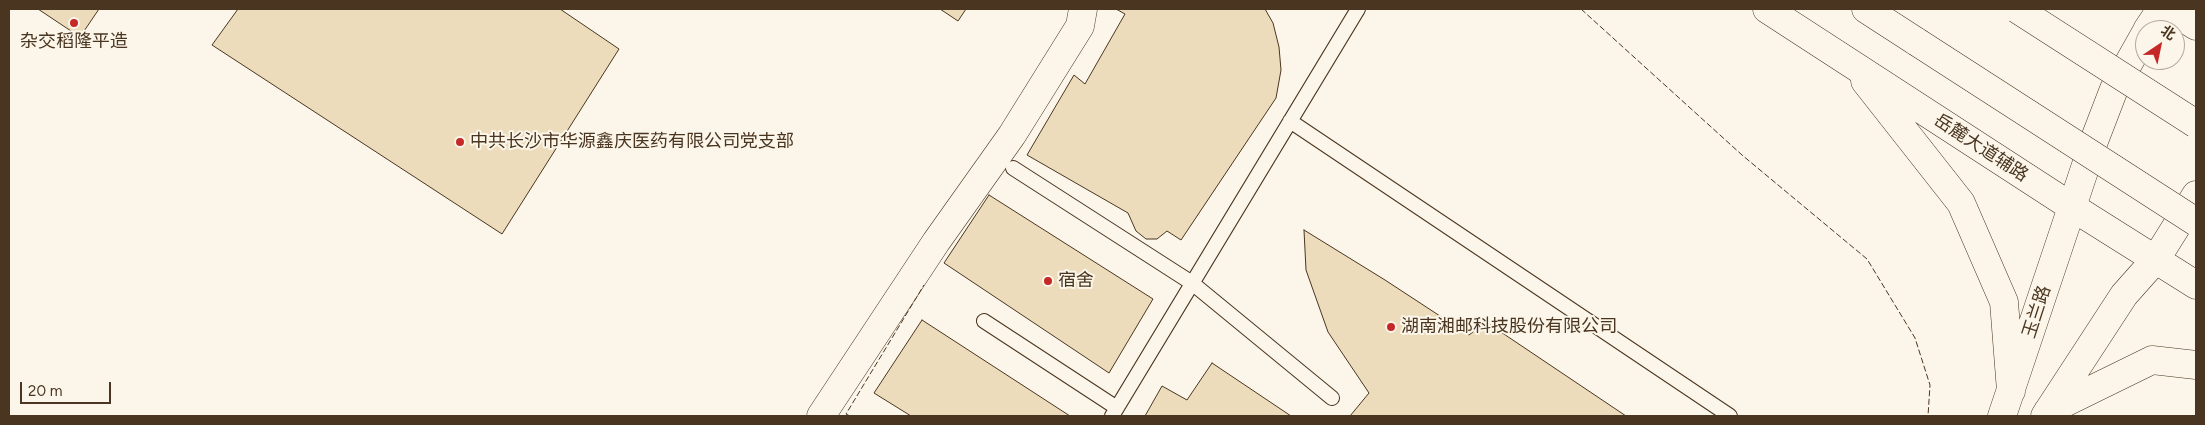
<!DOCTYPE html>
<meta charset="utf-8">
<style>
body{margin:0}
#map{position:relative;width:2205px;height:425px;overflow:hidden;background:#fbf6e9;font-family:Figtree,"Noto Sans SC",sans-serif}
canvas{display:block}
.frame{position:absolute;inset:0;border:10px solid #4a3520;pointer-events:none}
.north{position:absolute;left:2135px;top:20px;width:50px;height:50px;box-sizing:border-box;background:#fbf6e9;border:1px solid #b4a999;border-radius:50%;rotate:34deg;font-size:14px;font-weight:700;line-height:20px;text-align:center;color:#4a3520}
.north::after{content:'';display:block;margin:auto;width:18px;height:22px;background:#c62828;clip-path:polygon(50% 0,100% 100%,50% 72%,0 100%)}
.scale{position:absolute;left:20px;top:382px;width:91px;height:22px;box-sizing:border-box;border:2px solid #4a3520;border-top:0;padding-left:6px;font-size:15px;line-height:18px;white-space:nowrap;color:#4a3520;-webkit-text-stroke:4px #fbf6e9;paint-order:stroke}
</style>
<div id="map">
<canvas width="2205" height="425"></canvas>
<div class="frame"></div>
<div class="north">北</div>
<div class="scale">20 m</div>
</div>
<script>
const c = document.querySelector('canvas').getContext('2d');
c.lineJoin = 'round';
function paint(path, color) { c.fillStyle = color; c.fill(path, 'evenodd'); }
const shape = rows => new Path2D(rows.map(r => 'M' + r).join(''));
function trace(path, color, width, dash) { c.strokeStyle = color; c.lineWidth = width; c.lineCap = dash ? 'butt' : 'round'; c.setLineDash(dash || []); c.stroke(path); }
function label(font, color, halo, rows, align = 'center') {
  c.font = font + ' Figtree,"Noto Sans SC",sans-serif'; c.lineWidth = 4; c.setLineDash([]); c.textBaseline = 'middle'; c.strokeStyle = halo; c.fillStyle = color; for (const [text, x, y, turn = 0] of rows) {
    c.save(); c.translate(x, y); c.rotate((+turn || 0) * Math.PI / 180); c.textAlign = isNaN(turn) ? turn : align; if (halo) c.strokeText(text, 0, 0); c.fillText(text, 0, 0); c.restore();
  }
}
const building = shape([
 [38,9,99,9,80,37,38,9],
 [238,9,560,9,619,49,502,234,212,45,238,9],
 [940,9,966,9,958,21,940,9],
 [1116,9,1265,9,1273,23,1279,47,1281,70,1276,98,1181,240,1167,231,1157,239,1146,239,1136,231,1128,213,1027,155,1074,75,1085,84,1125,14,1116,9],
 [989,195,1153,299,1109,373,944,263,989,195],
 [1304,230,1385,280,1469,335,1486,322,1626,416,1350,416,1369,393,1328,332,1306,270,1304,230],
 [922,320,1070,416,911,416,874,393,922,320],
 [1212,363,1291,416,1145,416,1162,386,1187,400,1212,363]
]);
const service = shape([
 [1290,121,1730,416],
 [1013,168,1192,283,1332,398],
 [984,321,1117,408],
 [1112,416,1358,9]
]);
const minor = shape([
 [821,416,936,242,1012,135,1080,26,1083,9]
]);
const secondary = shape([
 [1767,9,2072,207,2196,285],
 [2169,9,2196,26],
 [1865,81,1961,203,2004,302,2011,391],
 [2048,411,2152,360,2196,365],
 [2002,416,2072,207],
 [2045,416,2124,295,2156,259]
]);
const primary = shape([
 [2147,30,2161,9],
 [2072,207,2094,141,2114,89,2145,34],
 [2156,259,2196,195]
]);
const trunk = shape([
 [1866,9,1917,42]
]);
const trunkBridge = shape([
 [2017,9,2196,124],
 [1917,42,2196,222]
]);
const fence = shape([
 [1581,9,1742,155,1867,259,1915,338,1930,385,1928,416],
 [850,416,846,414,924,285]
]);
const markers = [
 [74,23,5,"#c62828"],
 [460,142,5,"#c62828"],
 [1048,281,5,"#c62828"],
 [1391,327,5,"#c62828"]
];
const poiNames = [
 ["杂交稻隆平造",74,42,"center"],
 ["中共长沙市华源鑫庆医药有限公司党支部",470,142],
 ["宿舍",1058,281],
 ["湖南湘邮科技股份有限公司",1401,327]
];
const streetNames = [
 ["岳麓大道辅路",1981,148,33],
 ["玉兰路",2037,312,-72]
];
paint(building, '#ecdcbc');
trace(building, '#4a3520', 1);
trace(service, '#4a3520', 16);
trace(minor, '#4a3520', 29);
trace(secondary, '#4a3520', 29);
trace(primary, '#4a3520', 29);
trace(trunk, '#4a3520', 29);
trace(service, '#fbf6e9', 14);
trace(minor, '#fbf6e9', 28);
trace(secondary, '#fbf6e9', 28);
trace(primary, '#fbf6e9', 28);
trace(trunk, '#fbf6e9', 28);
trace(trunkBridge, '#4a3520', 29, []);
trace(trunkBridge, '#fbf6e9', 28);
trace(fence, '#4a3520', 1, [6, 2.5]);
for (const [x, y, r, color] of markers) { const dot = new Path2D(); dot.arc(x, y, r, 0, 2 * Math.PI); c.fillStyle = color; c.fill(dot); trace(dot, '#fbf6e9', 2); }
label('18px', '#4a3520', '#fbf6e9', poiNames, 'left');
label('18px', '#4a3520', '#fbf6e9', streetNames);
</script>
